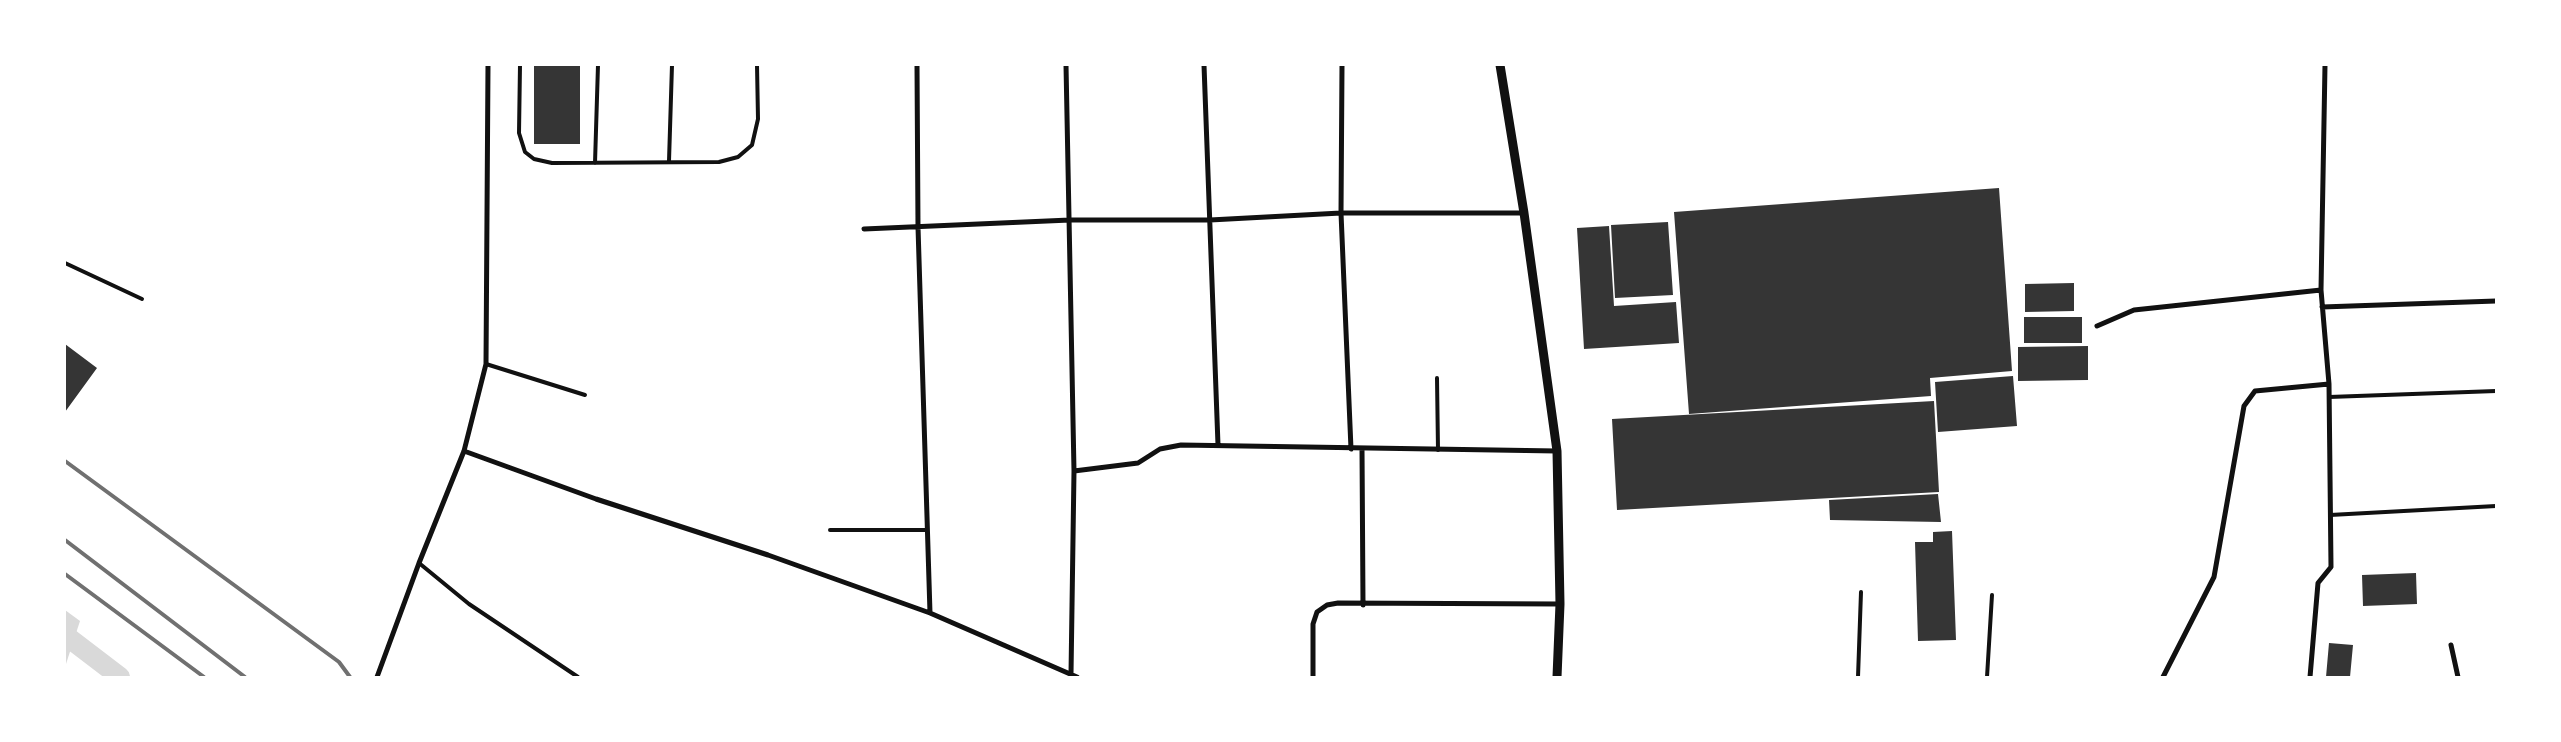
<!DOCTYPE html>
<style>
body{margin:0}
#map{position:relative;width:2561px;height:742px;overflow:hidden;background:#fff;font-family:"Open Sans",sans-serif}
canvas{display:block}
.frame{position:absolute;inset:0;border:66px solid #fff;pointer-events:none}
</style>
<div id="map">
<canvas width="2561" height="742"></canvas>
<div class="frame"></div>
</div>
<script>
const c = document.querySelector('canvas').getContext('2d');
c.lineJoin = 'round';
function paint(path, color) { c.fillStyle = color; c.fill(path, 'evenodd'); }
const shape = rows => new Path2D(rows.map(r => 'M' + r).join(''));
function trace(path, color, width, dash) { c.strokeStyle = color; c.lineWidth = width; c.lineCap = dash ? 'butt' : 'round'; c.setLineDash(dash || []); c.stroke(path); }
const water = shape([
 [65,610,80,621,65,667]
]);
const canal = shape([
 [65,635,120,677]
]);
const building = shape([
 [534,65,580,65,580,144,534,144],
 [1999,188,2012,371,1930,378,1931,396,1689,414,1674,212],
 [1668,222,1673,295,1615,298,1611,225],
 [1609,226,1614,306,1676,302,1679,343,1584,349,1577,228],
 [2074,283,2074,311,2025,312,2025,284],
 [2024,317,2082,317,2082,343,2024,343],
 [65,344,97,368,65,412],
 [2088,346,2088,380,2018,381,2018,347],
 [2013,376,2017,426,1938,432,1935,382],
 [1934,401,1939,492,1617,510,1612,419],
 [1938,494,1941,522,1830,520,1829,500],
 [1952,531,1956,640,1918,641,1915,542,1933,542,1933,532],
 [2416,573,2417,604,2363,606,2362,575],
 [2329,643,2353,645,2350,677,2326,677]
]);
const service = shape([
 [520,65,519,133,525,152,534,159,552,163,719,162,738,157,752,145,758,119,757,65],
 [669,161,672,65],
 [595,163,598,65],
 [65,263,142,299],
 [486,364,585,395],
 [1437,378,1438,450],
 [2329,397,2496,391],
 [2330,515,2496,506],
 [830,530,927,530],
 [419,563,469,604,578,677],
 [1858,677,1861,592],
 [1987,677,1992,595]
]);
const minor = shape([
 [917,65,918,227,930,613],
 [1066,65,1074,471,1071,674],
 [1204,65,1218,445],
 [1342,65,1341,213,1351,449],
 [864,229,1070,220,1210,220,1341,213,1524,213],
 [2322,307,2496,301],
 [2097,326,2134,310,2321,290],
 [1362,449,1363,605],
 [464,451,596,499,768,555,930,613,1077,677],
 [1074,471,1138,463,1160,449,1181,445,1557,451],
 [2451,645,2458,677],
 [377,677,419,563,464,451,486,364,488,65],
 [1313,677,1313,624,1317,612,1327,605,1338,603,1560,604],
 [2163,677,2214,577,2244,406,2255,391,2329,384],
 [2310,677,2318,583,2331,567,2329,384,2321,290,2325,65]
]);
const tertiary = shape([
 [1500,65,1524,213,1557,451,1560,604,1557,677]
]);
const rail = shape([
 [65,461,339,662,350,677],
 [65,540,245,677],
 [65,574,204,677]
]);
paint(water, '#d9d9d9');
trace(canal, '#d9d9d9', 20);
paint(building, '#353535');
trace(service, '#111', 4);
trace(minor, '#111', 5);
trace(tertiary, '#111', 9);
trace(rail, '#707070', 4);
</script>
